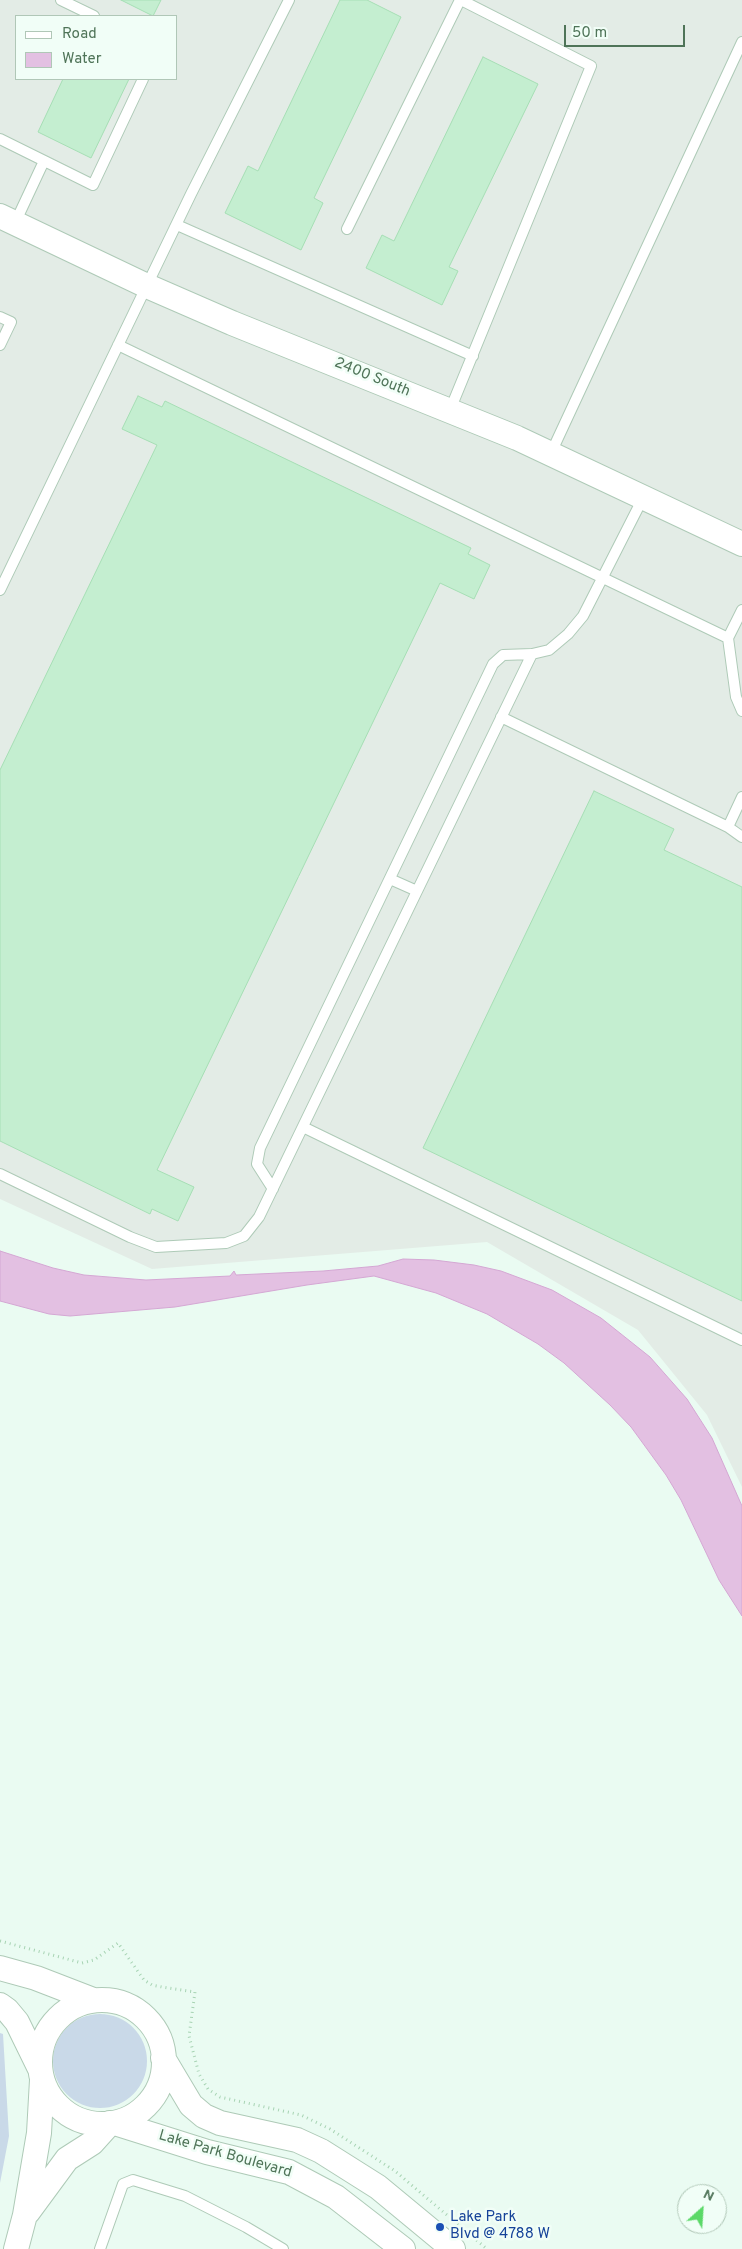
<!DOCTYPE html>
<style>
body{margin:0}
#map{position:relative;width:742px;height:2249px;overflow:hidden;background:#eafbf2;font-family:Overpass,sans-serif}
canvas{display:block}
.legend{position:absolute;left:15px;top:15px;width:162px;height:65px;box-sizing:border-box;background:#f1fef7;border:1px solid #b0c7b7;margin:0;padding:6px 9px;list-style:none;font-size:15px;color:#4f7458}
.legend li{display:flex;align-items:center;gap:10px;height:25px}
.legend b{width:25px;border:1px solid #b0c7b7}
.north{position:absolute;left:677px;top:2184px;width:50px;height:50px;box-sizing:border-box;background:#f1fef7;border:1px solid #b0c7b7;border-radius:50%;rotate:26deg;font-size:14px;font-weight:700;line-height:20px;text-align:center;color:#4f7458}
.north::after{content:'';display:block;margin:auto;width:18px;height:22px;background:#5bd968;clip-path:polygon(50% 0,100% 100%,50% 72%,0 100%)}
.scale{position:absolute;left:564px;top:25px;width:121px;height:22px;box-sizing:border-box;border:2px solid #4f7458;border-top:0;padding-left:6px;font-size:15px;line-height:18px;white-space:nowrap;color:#4f7458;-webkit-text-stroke:4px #f1fef7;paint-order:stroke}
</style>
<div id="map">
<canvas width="742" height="2249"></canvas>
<ul class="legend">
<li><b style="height:6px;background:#fff"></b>Road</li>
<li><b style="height:14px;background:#e3c0e2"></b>Water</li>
</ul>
<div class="north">N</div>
<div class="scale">50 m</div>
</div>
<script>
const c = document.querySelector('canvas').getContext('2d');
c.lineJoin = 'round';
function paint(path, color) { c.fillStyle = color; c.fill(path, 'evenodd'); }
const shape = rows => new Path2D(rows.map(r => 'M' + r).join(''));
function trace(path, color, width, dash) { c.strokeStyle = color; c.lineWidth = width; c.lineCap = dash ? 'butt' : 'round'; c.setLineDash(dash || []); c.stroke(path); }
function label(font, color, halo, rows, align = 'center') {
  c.font = font + ' Overpass,sans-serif'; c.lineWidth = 5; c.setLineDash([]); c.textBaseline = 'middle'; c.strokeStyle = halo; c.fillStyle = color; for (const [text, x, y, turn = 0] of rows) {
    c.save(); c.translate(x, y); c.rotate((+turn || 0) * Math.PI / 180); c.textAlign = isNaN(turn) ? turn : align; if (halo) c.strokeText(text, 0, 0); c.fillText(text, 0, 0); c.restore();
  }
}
const industrial = shape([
 [0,0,742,0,742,1487,707,1415,638,1330,487,1242,152,1269,0,1199],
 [16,16,176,16,176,79,16,79]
]);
const green = shape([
 '53 2061a47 47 0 1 1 94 0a47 47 0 1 1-94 0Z',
 [0,2033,3,2034,9,2136,0,2183]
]);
const water = shape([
 [0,1251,53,1268,84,1275,146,1280,230,1276,234,1271,236,1275,323,1271,378,1266,403,1259,434,1260,474,1265,501,1271,552,1290,601,1318,650,1357,687,1399,712,1438,742,1506,742,1616,719,1580,681,1500,666,1475,631,1427,610,1405,564,1363,538,1344,487,1314,436,1293,374,1276,307,1285,175,1307,70,1316,49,1314,0,1301,0,1251]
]);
const building = shape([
 [121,0,161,0,153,16,121,0],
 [340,0,367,0,401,17,314,198,323,203,301,250,225,213,248,166,258,171,340,0],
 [483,57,538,84,449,267,458,271,442,305,366,268,382,235,394,241,483,57],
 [63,79,129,79,91,158,38,132,63,79],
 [138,396,162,407,165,401,471,548,468,554,490,565,474,599,440,583,157,1170,194,1187,178,1221,152,1209,150,1214,0,1141,0,770,157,445,122,429,138,396],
 [594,791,674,829,664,850,742,887,742,1301,423,1148,594,791]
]);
const path = shape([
 [0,1941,82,1963,94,1960,118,1943,144,1980,152,1985,162,1987,195,1992,189,2036,199,2074,208,2089,220,2097,301,2115,330,2129,395,2171,487,2249]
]);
const service = shape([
 [61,0,94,16],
 [0,139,93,185,143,79],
 [15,223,44,161],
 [177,225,473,356],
 [347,229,460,0],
 [0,317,11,322,0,345],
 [118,345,728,638],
 [450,410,591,66,461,0],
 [551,453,742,42],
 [0,590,191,194,289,0],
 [742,610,728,638,736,697,742,711],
 [501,717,728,827,742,797],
 [728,827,742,837],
 [390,879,417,891],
 [303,1127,742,1340],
 [0,1174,130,1237,156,1247,226,1243,244,1236,259,1217,532,654,549,650,568,634,583,616,643,498],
 [273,1189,257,1164,260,1148,493,664,503,655,532,654],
 [100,2249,123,2184,133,2180,185,2196,246,2227,283,2249]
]);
const tertiary = shape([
 [0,216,147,286,232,323,517,438,742,544],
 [0,1968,36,1978,93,2000],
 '40 2062a62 62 0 1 1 124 0a62 62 0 1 1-124 0Z',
 [0,2005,7,2010,17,2022,40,2069],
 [163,2058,191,2105,204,2116,220,2123,297,2140,321,2151,378,2187,453,2249],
 [115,2123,207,2152,289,2172,336,2197,403,2249],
 [28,2212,67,2159,92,2143,110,2123],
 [16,2249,25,2215,39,2133,42,2080]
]);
const markers = [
 [440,2227,5,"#1a4fb4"]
];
const streetNames = [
 ["2400 South",372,378,22],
 ["Lake Park Boulevard",225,2155,16]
];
const transitNames = [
 ["Lake Park",450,2218],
 ["Blvd @ 4788 W",450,2235]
];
paint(industrial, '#e3ece6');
paint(green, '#c9d9e8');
paint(water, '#e3c0e2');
trace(water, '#d4a7d3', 1);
paint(building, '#c4eed0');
trace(building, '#a6dfb5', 1);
trace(service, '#aecab7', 12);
trace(tertiary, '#aecab7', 26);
trace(path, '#a7d3b3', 3, [1, 4]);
trace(service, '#fff', 10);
trace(tertiary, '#fff', 24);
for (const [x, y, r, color] of markers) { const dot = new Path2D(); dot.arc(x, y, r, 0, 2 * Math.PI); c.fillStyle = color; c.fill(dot); trace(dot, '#f1fef7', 2); }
label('15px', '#4f7458', '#f1fef7', streetNames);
label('15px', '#164399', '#f1fef7', transitNames, 'left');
</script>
